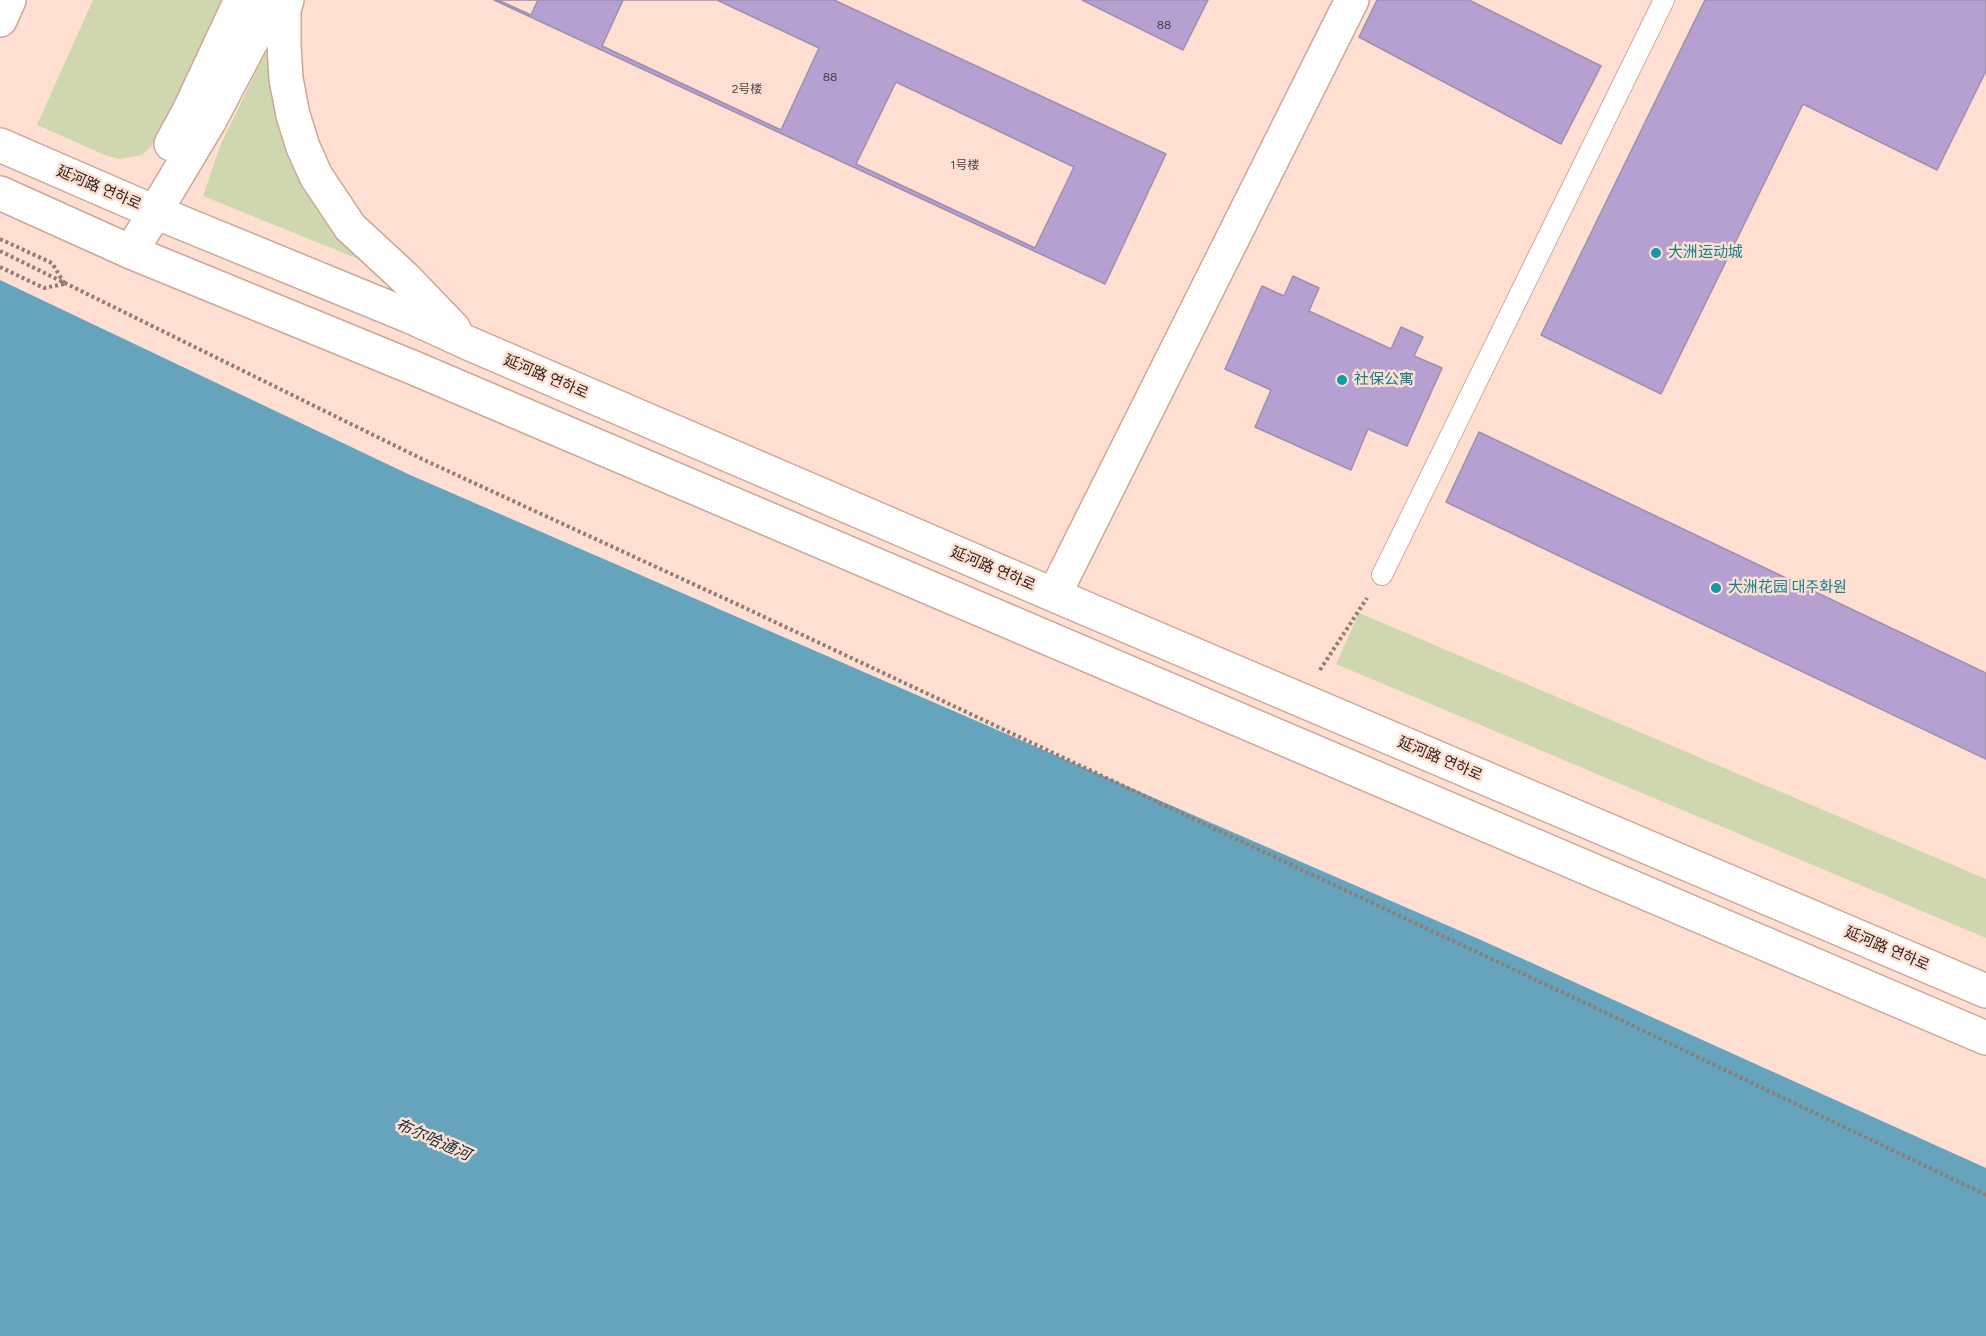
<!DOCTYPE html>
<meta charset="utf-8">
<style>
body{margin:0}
canvas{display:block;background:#fedfd2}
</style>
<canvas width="1986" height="1336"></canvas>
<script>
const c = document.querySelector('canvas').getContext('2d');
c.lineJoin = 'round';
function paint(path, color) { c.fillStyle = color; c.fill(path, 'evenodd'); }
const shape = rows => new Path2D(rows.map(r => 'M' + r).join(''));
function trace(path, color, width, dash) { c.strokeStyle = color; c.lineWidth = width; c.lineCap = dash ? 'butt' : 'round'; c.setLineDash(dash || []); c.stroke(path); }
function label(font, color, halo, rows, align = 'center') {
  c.font = font + ' Figtree,"Noto Sans SC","Noto Sans KR",sans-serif'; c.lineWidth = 5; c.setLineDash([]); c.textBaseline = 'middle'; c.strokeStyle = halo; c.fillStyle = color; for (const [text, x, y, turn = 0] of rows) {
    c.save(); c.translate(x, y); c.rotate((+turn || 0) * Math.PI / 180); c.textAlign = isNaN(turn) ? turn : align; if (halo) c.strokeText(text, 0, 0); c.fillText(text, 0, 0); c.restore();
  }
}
const green = shape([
 [93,0,223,0,160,132,151,147,142,155,119,159,105,155,37,125],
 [272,39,361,260,203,196,220,146],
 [1359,613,1986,879,1986,938,1336,664]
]);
const water = shape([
 [0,280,408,474,1481,940,1986,1168,1986,1336,0,1336]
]);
const building = shape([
 [494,0,834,0,1166,154,1105,284,494,0],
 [498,0,538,0,531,15,498,0],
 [623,0,717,0,819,48,781,130,602,46,623,0],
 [1082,0,1208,0,1183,50,1082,0],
 [1377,0,1469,0,1601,66,1561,144,1359,37,1377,0],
 [1705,0,1986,0,1986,71,1937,170,1803,104,1661,394,1541,335,1705,0],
 [896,82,1074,167,1035,248,856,164,896,82],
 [1293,276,1319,288,1309,311,1391,349,1401,327,1423,337,1414,356,1442,368,1407,446,1368,429,1351,470,1255,427,1271,390,1225,369,1262,286,1284,296,1293,276],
 [1479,432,1986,673,1986,759,1446,502,1479,432]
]);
const path = shape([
 [0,239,52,263,64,283],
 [0,251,422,459,743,607,1585,1003,1986,1195],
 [0,267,44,288,64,284],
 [1320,670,1367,598]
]);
const lane = shape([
 [1382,575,1664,0]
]);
const street = shape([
 [1054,595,1352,0]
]);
const secondary = shape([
 [287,0,284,10,284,45,286,79,293,115,303,147,316,176,350,227,405,278,454,329],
 [0,20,9,0],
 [171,144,190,109,241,0],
 [0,145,136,204,409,316,468,343,1054,595,1986,991],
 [0,193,131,252,414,368,1986,1038],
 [131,252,210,120,273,0]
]);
const markers = [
 [1656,253,6,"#0f9aa8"],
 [1342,380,6,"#0f9aa8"],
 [1716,588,6,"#0f9aa8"]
];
const numberNames = [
 ["88",1164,25],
 ["88",830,77],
 ["2号楼",747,89],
 ["1号楼",965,165]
];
const streetNames = [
 ["延河路 연하로",99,188,23],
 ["延河路 연하로",546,377,23],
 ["延河路 연하로",993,569,23],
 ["延河路 연하로",1440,759,23],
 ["延河路 연하로",1887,949,23]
];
const cultureNames = [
 ["大洲运动城",1668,253],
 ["社保公寓",1354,380],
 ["大洲花园 대주화원",1728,588]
];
const waterNames = [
 ["布尔哈通河",433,1140,24]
];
paint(green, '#ced7ad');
paint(water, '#66a4bd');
paint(building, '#b6a0d1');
trace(building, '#9d8faf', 1.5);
trace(lane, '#cca797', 22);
trace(street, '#cca797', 36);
trace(secondary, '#cca797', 36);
trace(path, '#917b72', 4, [3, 3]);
trace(lane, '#fff', 20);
trace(street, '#fff', 33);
trace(secondary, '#fff', 33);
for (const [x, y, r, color] of markers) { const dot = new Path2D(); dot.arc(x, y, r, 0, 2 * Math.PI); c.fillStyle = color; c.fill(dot); trace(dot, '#fedfd2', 2); }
label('12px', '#4f3f47', null, numberNames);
label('15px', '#2d1f19', '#fedfd2', streetNames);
label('15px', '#0d838f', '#fedfd2', cultureNames, 'left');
label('italic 16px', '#163440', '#fedfd2', waterNames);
</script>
